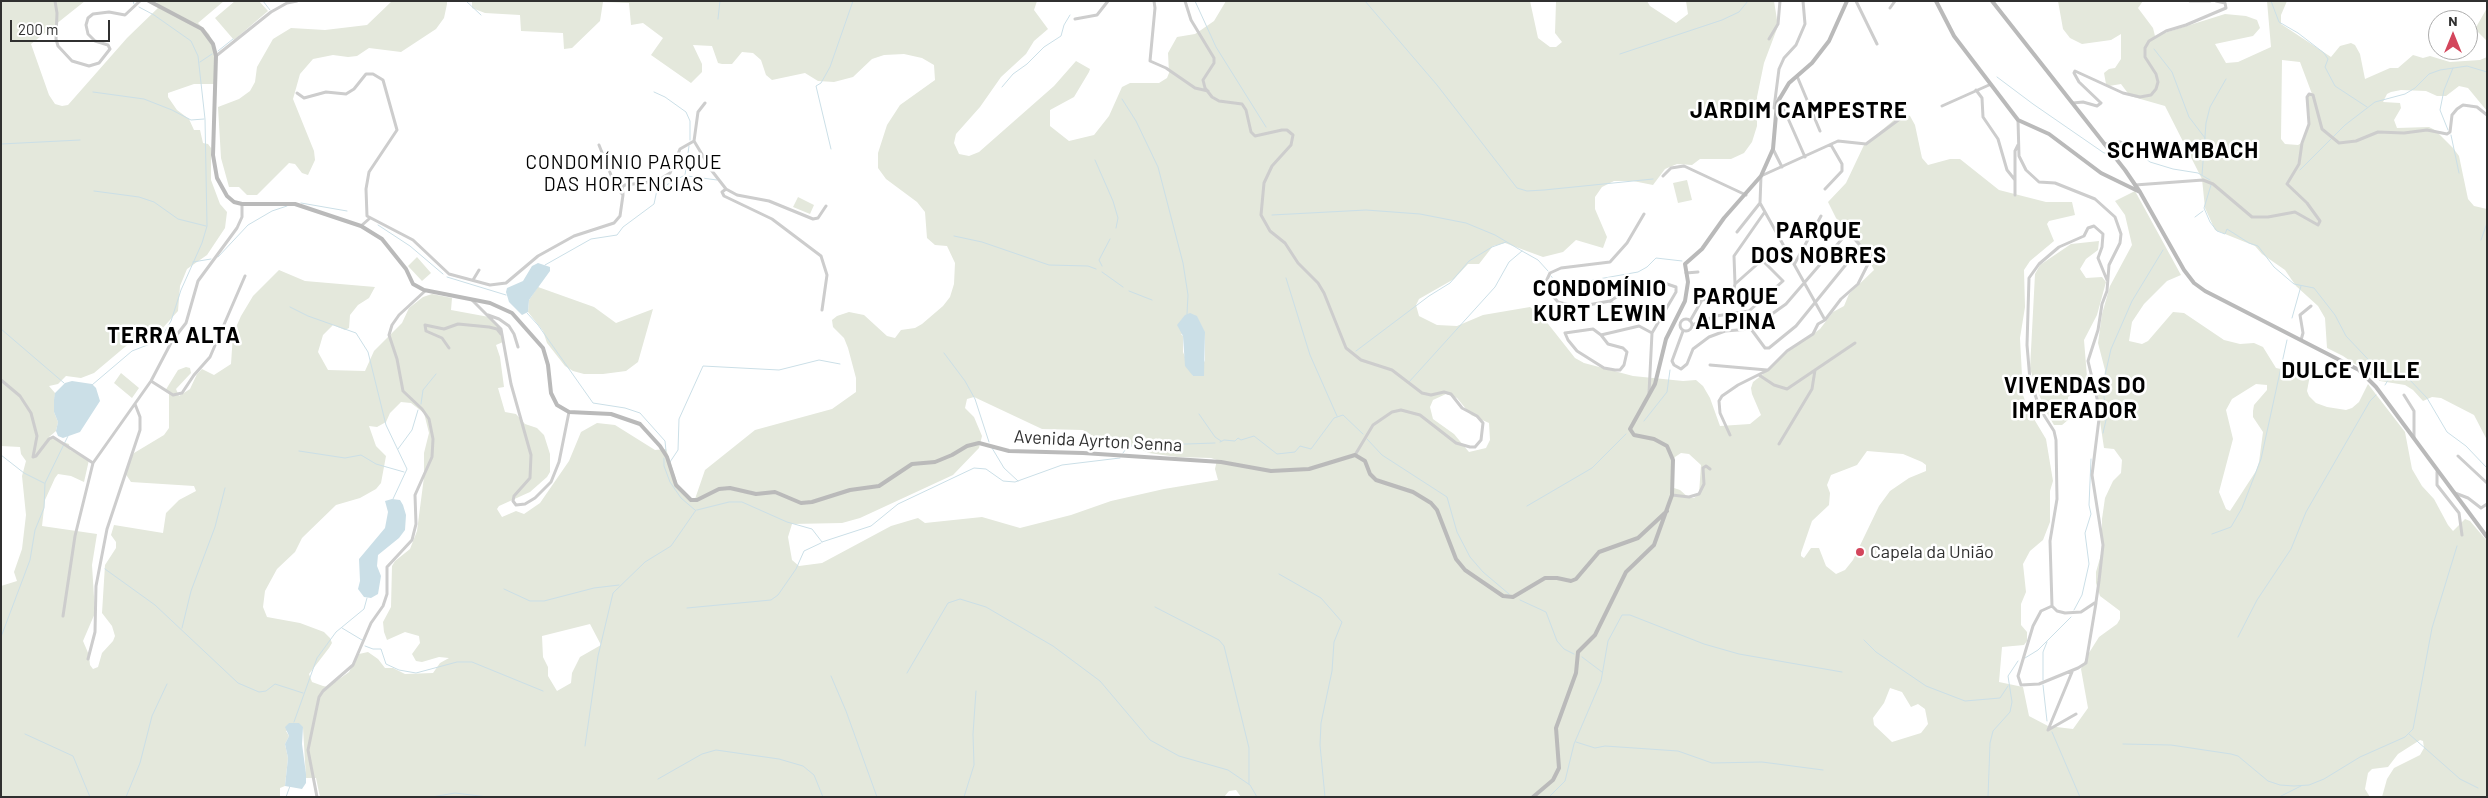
<!DOCTYPE html>
<meta charset="utf-8">
<style>
body{margin:0}
#map{position:relative;width:2488px;height:798px;overflow:hidden;background:#fff;font-family:Barlow,sans-serif}
canvas{display:block}
.frame{position:absolute;inset:0;border:2px solid #303030;pointer-events:none}
.north{position:absolute;left:2428px;top:10px;width:50px;height:50px;box-sizing:border-box;background:#fff;border:1px solid #acacac;border-radius:50%;rotate:0deg;font-size:14px;font-weight:700;line-height:20px;text-align:center;color:#303030}
.north::after{content:'';display:block;margin:auto;width:18px;height:22px;background:#d3465c;clip-path:polygon(50% 0,100% 100%,50% 72%,0 100%)}
.scale{position:absolute;left:10px;top:20px;width:100px;height:22px;box-sizing:border-box;border:2px solid #303030;border-top:0;padding-left:6px;font-size:15px;line-height:18px;white-space:nowrap;color:#303030;-webkit-text-stroke:4px #fff;paint-order:stroke}
</style>
<div id="map">
<canvas width="2488" height="798"></canvas>
<div class="frame"></div>
<div class="north">N</div>
<div class="scale">200 m</div>
</div>
<script>
const c = document.querySelector('canvas').getContext('2d');
c.lineJoin = 'round';
function paint(path, color) { c.fillStyle = color; c.fill(path, 'evenodd'); }
const shape = rows => new Path2D(rows.map(r => 'M' + r).join(''));
function trace(path, color, width, dash) { c.strokeStyle = color; c.lineWidth = width; c.lineCap = dash ? 'butt' : 'round'; c.setLineDash(dash || []); c.stroke(path); }
function label(font, color, halo, rows, align = 'center') {
  c.font = font + ' Barlow,sans-serif'; c.lineWidth = 5; c.setLineDash([]); c.textBaseline = 'middle'; c.strokeStyle = halo; c.fillStyle = color; for (const [text, x, y, turn = 0] of rows) {
    c.save(); c.translate(x, y); c.rotate((+turn || 0) * Math.PI / 180); c.textAlign = isNaN(turn) ? turn : align; if (halo) c.strokeText(text, 0, 0); c.fillText(text, 0, 0); c.restore();
  }
}
const green = shape([
 [1,1,85,1,31,44,49,95,55,104,62,106,68,105,127,38,160,6,155,1,224,1,198,23,209,34,214,45,216,84,194,84,168,93,168,97,177,110,189,119,194,130,200,130,203,143,208,144,211,148,211,180,220,204,227,212,225,228,207,255,187,269,180,286,178,311,160,331,147,340,132,341,94,373,81,378,66,376,58,384,49,386,55,393,54,412,58,422,56,431,49,437,69,444,70,450,89,460,84,482,71,476,58,474,55,478,45,500,42,526,97,534,92,565,95,613,83,641,89,655,90,665,93,669,98,667,102,653,113,641,115,636,112,626,102,613,105,565,116,548,116,542,111,535,114,525,163,533,166,513,179,500,196,491,194,486,131,482,125,473,126,468,134,453,164,435,169,428,169,394,165,391,178,370,186,367,190,368,191,373,176,389,179,396,190,389,197,374,202,369,214,375,231,364,233,334,241,316,253,296,279,270,305,281,375,287,369,298,358,305,350,315,349,328,345,330,333,325,323,335,318,352,328,370,365,371,374,351,402,323,409,308,423,297,432,294,452,298,451,310,489,317,500,328,503,342,496,345,500,357,504,387,498,388,505,412,516,414,525,424,537,428,544,435,550,454,550,472,547,477,530,492,499,506,497,509,502,517,516,511,524,514,540,503,569,461,581,432,597,423,615,425,655,450,666,449,679,488,685,496,695,499,705,470,755,430,832,409,856,392,856,378,848,348,844,338,833,327,832,320,837,316,849,312,864,315,887,336,895,338,901,330,915,328,922,324,943,306,950,297,954,284,955,263,947,246,935,245,927,238,925,212,917,202,886,179,878,168,878,153,887,125,900,105,935,80,934,65,922,58,904,54,884,55,872,59,853,77,834,82,818,81,805,73,772,80,766,75,761,60,753,53,742,52,732,64,722,64,718,63,712,46,693,45,702,64,702,72,691,83,651,55,663,38,643,23,631,25,629,3,603,2,600,21,572,48,564,49,563,33,521,31,520,15,485,13,472,8,472,1,1037,1,1034,10,1048,29,1034,41,1026,54,1001,77,980,107,956,134,954,143,959,154,969,156,979,152,1054,86,1076,61,1090,69,1089,72,1074,97,1050,110,1050,126,1069,141,1094,135,1109,116,1122,87,1130,83,1159,83,1167,78,1169,73,1168,53,1177,37,1195,34,1201,30,1214,21,1226,1,1530,1,1538,38,1550,47,1556,47,1562,42,1555,33,1556,2,1553,1,1647,1,1650,6,1676,23,1688,14,1686,1,1774,1,1778,26,1764,63,1757,97,1757,126,1752,142,1744,153,1731,159,1700,159,1692,165,1677,164,1665,169,1653,185,1633,181,1614,181,1602,187,1595,197,1595,209,1607,237,1603,248,1576,240,1563,252,1543,257,1505,243,1493,246,1479,264,1468,264,1454,279,1419,299,1416,305,1419,316,1437,325,1457,326,1483,315,1530,307,1545,320,1575,358,1584,363,1633,376,1683,381,1696,380,1703,386,1710,398,1720,426,1750,424,1761,415,1752,394,1751,388,1753,382,1771,368,1778,359,1820,329,1833,312,1844,306,1849,294,1874,270,1868,258,1836,218,1828,202,1846,183,1864,145,1894,120,1907,115,1910,116,1915,125,1922,158,1928,165,1950,159,1960,159,1999,190,2046,202,2072,202,2075,215,2049,221,2047,224,2054,241,2030,261,2024,270,2025,307,2020,338,2023,395,2028,409,2046,439,2053,481,2050,491,2050,522,2043,540,2030,551,2023,564,2026,592,2021,604,2021,625,2027,632,2027,641,2024,645,2002,647,1999,682,2023,687,2029,716,2048,726,2073,729,2088,708,2081,669,2087,656,2099,637,2117,624,2120,619,2120,611,2100,596,2096,583,2096,572,2102,551,2102,519,2105,498,2113,481,2121,473,2122,460,2114,449,2104,448,2097,401,2098,391,2104,379,2105,370,2098,343,2102,314,2110,286,2132,245,2125,215,2115,201,2135,191,2181,275,2167,281,2144,304,2132,322,2129,341,2142,344,2148,341,2173,312,2184,313,2224,340,2240,344,2254,343,2263,347,2276,368,2290,371,2307,366,2311,370,2307,391,2309,396,2316,403,2327,407,2346,410,2352,408,2359,402,2368,384,2405,432,2412,469,2422,486,2434,499,2448,525,2453,531,2465,519,2470,521,2487,541,2487,797,2382,797,2387,779,2394,768,2420,755,2424,748,2423,741,2420,740,2398,754,2388,767,2372,769,2368,773,2365,789,2370,797,1241,797,1236,790,1229,791,1224,797,320,797,316,778,306,778,303,728,286,731,289,736,285,744,288,758,285,786,280,788,280,797,1,797,1,586,17,581,14,572,22,549,26,515,22,476,26,461,21,454,20,447,1,446],
 [1205,332,1205,360,1198,376,1193,376,1183,352,1183,336,1181,334],
 [2256,384,2267,385,2267,390,2254,405,2253,411,2253,417,2263,432,2259,462,2256,471,2230,511,2226,509,2219,492,2233,439,2226,410,2232,399],
 [1446,394,1457,398,1471,415,1489,423,1490,440,1486,448,1469,452,1454,434,1433,419,1430,407,1433,400],
 [974,397,1042,429,1083,430,1107,444,1119,448,1128,444,1149,453,1177,457,1211,458,1217,460,1215,469,1218,480,1164,489,1111,501,1071,515,1020,528,982,517,925,523,918,518,891,526,822,563,799,566,792,560,788,537,792,524,842,523,860,518,953,475,979,448,982,436,974,417,965,408,967,399],
 [401,402,411,403,424,413,429,433,424,453,424,477,417,531,410,549,395,561,392,566,391,607,383,622,384,632,387,640,405,632,419,636,420,643,412,654,416,661,422,662,439,657,449,658,440,663,433,673,405,674,393,668,385,668,378,659,368,652,359,654,349,672,328,687,323,686,312,682,309,674,329,648,332,643,330,638,324,632,300,623,267,617,263,607,265,591,277,569,295,552,302,538,336,505,360,498,376,489,381,483,386,456,376,446,369,426,377,427,386,422,390,413],
 [1867,451,1903,454,1922,462,1926,465,1926,471,1909,478,1890,491,1879,506,1853,560,1845,570,1836,574,1826,566,1819,548,1811,548,1804,558,1801,556,1801,553,1812,521,1829,505,1830,493,1827,485,1831,475,1857,465],
 [1681,453,1689,454,1701,465,1699,494,1694,498,1689,498,1680,490,1674,488,1671,465,1675,457],
 [590,624,601,645,580,657,572,673,571,683,557,691,548,676,548,667,543,657,542,636],
 [1890,688,1902,692,1911,707,1918,704,1925,709,1928,724,1921,733,1892,742,1874,725,1873,718,1884,703],
 [235,1,259,1,268,11,234,40,215,18],
 [392,1,447,1,447,4,444,18,436,29,401,52,369,48,357,56,348,57,333,55,313,59,300,74,293,99,314,151,315,160,308,175,302,173,295,164,289,163,257,195,247,195,239,187,229,187,221,158,218,107,239,99,250,91,255,82,257,67,273,39,291,28,325,30,367,25],
 [2058,1,2143,1,2138,8,2153,28,2155,36,2225,14,2246,16,2257,20,2260,28,2253,36,2215,44,2226,63,2238,62,2271,47,2267,1,2287,1,2281,15,2281,24,2331,57,2340,46,2351,43,2355,45,2360,54,2365,79,2390,68,2398,68,2413,55,2423,58,2430,56,2450,62,2480,60,2487,57,2487,111,2468,88,2459,86,2446,96,2437,96,2426,91,2401,90,2391,92,2387,94,2383,102,2400,103,2401,108,2394,120,2397,128,2429,127,2435,130,2453,148,2459,156,2468,199,2474,206,2487,209,2487,440,2474,415,2441,398,2432,397,2423,401,2413,390,2405,385,2380,381,2343,356,2327,348,2325,318,2318,306,2296,286,2285,270,2262,254,2255,246,2215,230,2205,208,2202,179,2165,106,2130,96,2121,84,2109,86,2106,84,2104,73,2109,69,2115,68,2121,59,2121,34,2111,40,2082,44,2070,38,2063,29],
 [2282,60,2300,62,2312,94,2307,97,2310,119,2303,142,2298,145,2285,144,2281,139],
 [2487,8,2487,41,2475,29],
 [1687,180,1692,200,1678,203,1673,183],
 [798,197,814,205,810,214,793,207],
 [2099,241,2098,250,2086,259,2080,269,2086,278,2102,277,2106,282,2097,315,2084,340,2087,377,2081,390,2068,397,2068,420,2062,425,2054,425,2044,408,2030,369,2035,274,2040,265,2071,244],
 [417,257,431,273,422,281,408,266],
 [538,287,594,307,616,323,653,309,638,362,626,371,603,374,584,374,573,371,565,366,547,343,543,331,528,312,529,300],
 [121,373,139,388,132,398,114,383]
]);
const water = shape([
 [538,263,550,267,550,271,529,300,528,312,522,315,509,302,506,292,507,288,523,281,532,266],
 [1190,313,1197,316,1205,332,1204,376,1193,376,1185,366,1183,336,1177,325,1185,315],
 [72,381,92,384,96,388,100,401,80,432,63,438,58,436,56,431,58,422,54,412,54,400,55,393,65,383],
 [392,499,400,500,403,505,406,515,405,530,399,538,378,555,377,566,381,576,378,594,371,598,364,597,358,589,360,581,359,559,385,528,388,512,385,501],
 [289,723,299,723,303,727,302,744,306,774,306,783,302,789,285,786,288,758,285,744,289,736,285,727]
]);
const stream = shape([
 [133,1,134,4],
 [263,1,270,10],
 [466,1,481,15],
 [1195,1,1216,47,1266,127],
 [1365,1,1437,85,1517,188,1527,191,1544,190,1653,179],
 [2271,1,2279,22,2298,33,2324,53,2328,59,2325,67,2335,86,2367,107],
 [718,19,720,1],
 [2154,49,2172,72,2189,117,2205,138],
 [218,51,233,39],
 [1620,54,1722,20,1739,12,1748,1],
 [200,62,212,54],
 [1997,77,2033,104,2104,153,2108,153],
 [1002,87,1013,74,1027,64,1044,47,1061,36,1064,25,1070,15],
 [93,92,144,99,172,110,191,120,204,119],
 [654,92,665,97,686,112,690,121,690,140],
 [1122,99,1136,121,1158,167,1183,263,1188,295,1187,314],
 [2448,130,2440,110,2444,90,2453,68],
 [2451,135,2459,173],
 [1,144,80,140],
 [831,149,816,86,821,83,830,67,853,1],
 [2123,153,2141,155,2150,162,2173,169,2198,173,2210,180],
 [1095,160,1113,201,1118,218,1116,228],
 [2300,170,2345,125,2375,102,2405,94,2415,88,2429,74,2440,70,2467,66,2487,72],
 [2202,175,2206,123,2210,107,2226,79],
 [687,176,717,180],
 [2211,185,2204,208,2210,222,2217,231,2225,234,2227,229,2249,243,2258,246,2274,267,2294,284,2314,288,2335,315,2346,336,2382,374,2408,378,2427,398,2447,432,2466,446,2487,468],
 [94,191,139,197,154,202,178,219,206,226],
 [301,203,347,211],
 [1272,215,1366,210,1420,214,1466,223,1495,235,1522,251,1538,260,1548,271],
 [2195,217,2203,211],
 [378,225,410,246,443,274],
 [954,236,982,242,1049,265,1088,266,1096,269],
 [2481,240,2487,223],
 [218,257,248,225,272,211,287,206],
 [193,262,211,259],
 [545,265,591,239,617,235,623,227,654,204,657,190,685,175,689,146],
 [1102,266,1099,260,1110,239],
 [1102,272,1123,287],
 [1551,276,1560,287,1577,291,1593,280,1638,272,1647,267,1656,258,1682,261],
 [447,277,506,295],
 [1286,278,1310,355,1337,416],
 [1129,291,1152,300],
 [290,307,308,316,356,333,368,352,386,425,407,469,393,499],
 [527,313,538,325,593,403,625,408,640,413,665,441,666,451],
 [2292,318,2301,286],
 [1,329,64,383],
 [1356,351,1429,296,1450,283,1469,261,1492,247,1506,242],
 [944,353,965,381,975,399,989,442],
 [1409,382,1495,287,1509,262,1522,251],
 [92,385,132,351,150,344,164,333,171,321,181,290,202,243,207,226,205,119,198,56,191,41,154,15,139,7],
 [2385,385,2390,377],
 [421,404,423,390,436,374],
 [1199,414,1215,437,1221,441],
 [1644,421,1667,392,1670,370],
 [2103,433,2106,420,2103,384,2111,349,2132,301,2163,250],
 [1367,439,1382,455,1447,497,1457,532,1470,557,1483,572,1509,594],
 [1220,442,1224,440,1235,441,1238,438,1241,440,1254,436,1277,454,1295,452,1300,446,1311,449,1334,418,1343,415,1363,434],
 [992,448,1004,468,1018,481],
 [398,449,412,430,418,410],
 [299,451,345,458,361,455,376,464,404,472],
 [1123,453,1128,446,1215,443],
 [1,455,24,473,44,483],
 [664,458,664,466,670,482,681,498,695,510],
 [670,462,678,450,679,419,703,366,779,370,819,360,840,364],
 [1527,506,1592,468,1626,434],
 [697,510,729,502,742,502,787,522,812,529,822,542],
 [2212,534,2231,527,2242,508,2261,459,2287,340],
 [822,542,871,526,898,504,974,468,986,469,1003,481,1015,482,1062,465,1120,458],
 [105,569,155,605,238,683,259,692,266,691,275,684,303,693],
 [1279,574,1321,598,1342,622,1334,642,1332,671,1321,723,1320,745,1325,797],
 [504,589,530,601,544,601,594,588,619,585],
 [1520,600,1546,612,1557,641,1564,649,1574,654],
 [1155,607,1219,640,1224,646,1249,748,1249,784],
 [687,608,771,600,778,595,796,569,804,551,821,543],
 [2074,610,2082,595,2089,564,2085,533,2091,514,2089,505,2091,459],
 [182,628,191,591,215,527,225,488],
 [342,628,362,640],
 [1,637,30,560,35,530,44,508,45,483,68,436],
 [2238,637,2257,600,2291,549,2306,512,2370,401,2376,395],
 [1864,640,1876,652,1926,686,1965,701,2000,698,2008,686],
 [365,646,373,649,381,649,386,664,399,670,416,673,457,662,472,662,543,691],
 [1582,657,1602,672],
 [2025,658,2038,650,2071,617],
 [907,673,948,603,960,599,986,607,1053,646,1100,681,1150,740,1179,756,1228,770,1250,785,1257,797],
 [831,676,846,711,877,797],
 [2043,680,2043,652,2047,642],
 [2043,685,2047,721],
 [294,722,317,658,336,632,364,609,367,598],
 [2052,732,2080,797],
 [25,734,73,756,90,797],
 [2409,734,2460,779,2478,788],
 [1576,742,1595,748,1605,746,1678,751,1712,763,1762,762,1823,770],
 [2123,744,2171,745,2231,754,2238,756,2268,781,2280,785,2294,786,2309,785,2324,779,2360,757,2405,737,2413,729,2432,628,2457,546],
 [585,746,598,656,613,593,645,562,671,546,696,510],
 [658,779,702,754,716,750,779,759,803,766,814,775,823,797],
 [126,797,140,763,152,716,167,684],
 [286,797,290,786],
 [432,797,455,793,488,797],
 [964,797,974,765,973,734,976,691],
 [1549,797,1565,781,1574,744,1601,681,1608,641,1622,615,1630,615,1704,644,1739,654,1842,672],
 [1988,797,1990,743,1993,731,2010,712,2012,702,2008,676,2018,661],
 [2279,797,2301,786]
]);
const street = shape([
 [55,1,57,13,56,39,58,46,72,61,89,66,99,63,110,49,108,45,95,41,88,34,86,25,88,18,93,14,109,12,125,15,140,1],
 [1154,1,1155,8,1150,61,1166,68,1195,88,1208,91],
 [1185,1,1191,20,1214,58,1214,63,1203,80,1205,88,1212,97,1219,101,1242,104,1246,110,1251,132,1255,136,1282,130,1287,130,1293,135,1291,145,1272,166,1264,183,1261,215,1270,231,1285,243,1298,263,1318,283,1324,293,1346,348,1361,360,1392,370,1422,393,1431,395,1444,392,1451,394,1462,408,1477,416,1483,423,1481,440,1475,447,1470,447,1456,443,1420,415,1401,410,1392,412,1373,425,1355,455],
 [1856,1,1877,44],
 [2190,1,2210,1],
 [1890,8,1895,1],
 [1075,19,1097,15,1108,1],
 [1769,39,1778,24,1780,1],
 [216,56,271,12,287,3,297,1],
 [1797,76,1820,131],
 [1976,90,1982,98,1983,117,1998,139,2007,170,2015,180],
 [297,93,304,98,326,92,346,94,354,89,366,74,373,74,383,80,397,130,369,172,366,189,367,216,413,240,449,274,490,285,506,283,538,256,574,236,614,223,620,216,623,195,615,185,599,145],
 [1779,98,1805,157],
 [2073,103,2083,102,2097,106,2101,103,2079,82,2074,73,2075,71,2123,93,2140,97,2151,95,2156,89,2158,82,2156,74,2145,57,2145,48,2149,41,2166,31,2186,25,2226,8,2225,3,2216,1],
 [1942,106,1989,85],
 [1774,108,1779,69,1784,58,1796,45,1805,24,1803,1],
 [2018,120,2019,156,2026,170,2039,182,2055,183,2095,199,2115,217,2121,234,2120,243,2109,265,2107,291,2102,304,2098,330,2088,361,2100,411,2092,475,2103,545,2099,581,2096,602,2081,612,2065,613,2057,611,2052,606,2050,541,2057,499,2056,440,2054,431,2040,409,2030,380,2027,345,2029,278,2039,264,2059,247,2084,236,2088,228,2094,226,2103,234,2102,247,2098,258,2107,280],
 [694,141,712,171,726,189,737,195,769,201,813,219,818,218,826,206],
 [2104,144,2120,142,2145,151,2167,154],
 [1773,149,1782,167],
 [1663,176,1671,168,1684,166,1746,195],
 [2135,185,2203,180,2213,184,2252,217,2268,217,2295,212,2318,225,2320,221,2307,203,2287,184,2299,164,2302,143,2309,124,2307,97,2309,94,2313,95,2322,129,2339,143,2356,141,2378,132,2404,133,2427,130,2447,134,2450,132,2452,115,2457,109,2463,105,2477,107,2487,115],
 [726,189,722,192,724,196,772,219,821,256,827,275,822,310],
 [1825,189,1842,171,1842,164,1831,145],
 [623,194,622,187,625,185,657,181,670,173,680,149,694,141,698,112,705,103],
 [2015,195,2015,151,2018,145],
 [1644,214,1627,243,1610,262,1561,268,1550,273,1544,286,1558,302,1577,307,1610,301,1636,285,1644,283,1664,283,1676,287,1676,292,1652,333,1649,393],
 [361,226,370,218],
 [1737,232,1760,203],
 [1848,232,1861,246,1796,326,1769,348,1765,348,1751,329,1786,304,1848,232],
 [1795,263,1821,216],
 [1686,273,1698,272],
 [473,280,479,270],
 [472,300,501,329,511,384,531,455,530,478,514,496,513,501,516,505,525,504,535,498,551,482,559,462,569,412],
 [1610,301,1618,309,1644,306,1663,313],
 [488,315,499,319,509,326,514,334,518,347],
 '1680 325a6 6 0 1 1 12 0a6 6 0 1 1-12 0Z',
 [1825,320,1760,203,1761,176,1838,141,1866,144,1901,118,1905,107],
 [1690,321,1702,300,1732,297,1735,284,1734,256,1764,213],
 [1692,325,1716,316,1749,311,1783,281,1762,260,1735,284],
 [1683,331,1672,361,1674,365,1681,369,1687,364,1693,349,1709,337,1725,331,1751,329],
 [1601,335,1608,344,1623,348,1627,352,1624,365,1620,370,1615,370,1604,368,1577,351,1568,340,1565,333,1593,329,1601,335,1639,326,1652,333],
 [2301,340,2303,333,2300,315,2311,306],
 [449,348,442,338,426,331,425,325,444,329,458,324,489,327,497,329,501,334],
 [1710,365,1767,370],
 [1759,375,1774,385,1787,389,1855,343],
 [1,380,20,396,31,413,37,436,33,457,36,456,49,439,53,437,93,463],
 [151,381,173,395,182,393,194,375,210,357,245,276],
 [2404,395,2414,411,2414,438],
 [1730,435,1720,413,1719,401,1722,396,1738,385,1768,370,1787,351,1813,334,1818,324,1825,320,1841,299,1858,284,1872,256],
 [1779,444,1812,389,1815,370],
 [2458,456,2487,483],
 [2437,472,2437,485,2459,513,2462,535],
 [2455,493,2468,498,2481,508,2487,504],
 [1672,495,1689,497,1699,494,1704,484,1703,468,1706,466,1710,469],
 [2052,606,2041,611,2033,626,2018,676,2021,685,2039,684,2078,668,2086,663,2096,603],
 [63,616,75,536,93,463,151,381,172,341,186,323,198,281,237,228,242,217,242,204],
 [88,659,95,632,96,586,107,529,140,430,140,417,135,404],
 [2072,672,2048,730,2076,714],
 [317,797,308,750,319,697,323,691,353,665,371,623,383,606,387,594,387,567,412,540,416,524,415,495,432,457,433,439,429,419,422,409,403,391,397,359,389,335,392,325,399,315,425,291]
]);
const secondary = shape([
 [149,1,202,29,213,44,216,56,213,155,217,178,227,196,234,202,242,204,295,204,361,226,382,239,406,269,413,284,424,290,490,303,512,313,543,348,548,365,551,393,557,405,569,412,611,414,640,424,660,446,667,457,676,485,691,500,697,500,719,489,730,488,756,494,775,492,801,503,812,502,850,490,879,486,912,464,935,462,952,455,967,446,979,443,1009,451,1083,453,1221,462,1271,471,1309,469,1355,455,1365,461,1370,474,1376,480,1413,492,1431,503,1437,510,1456,559,1465,570,1503,596,1513,597,1545,578,1557,578,1571,581,1576,579,1599,552,1638,538,1667,511],
 [1936,1,1954,36,2018,120,2049,134,2101,173,2140,192],
 [1992,1,2125,170,2140,192,2184,270,2194,283,2205,291,2359,370,2376,387,2487,537],
 [1533,797,1553,780,1559,768,1556,728,1576,673,1578,652,1595,635,1626,572,1654,545,1672,495,1673,460,1667,446,1654,439,1634,435,1630,429,1655,384,1666,339,1685,301,1688,282,1685,264,1702,249,1724,218,1761,176,1773,149,1777,103,1789,83,1812,63,1829,41,1847,1]
]);
const markers = [
 [1860,552,5,"#d3465c"]
];
const streetNames = [
 ["Avenida Ayrton Senna",1098,441,3]
];
const poiNames = [
 ["Capela da União",1870,552]
];
const neighbourhoodNames = [
 ["CONDOMÍNIO PARQUE",624,163],
 ["DAS HORTENCIAS",624,185]
];
const districtNames = [
 ["JARDIM CAMPESTRE",1799,111],
 ["SCHWAMBACH",2183,151],
 ["PARQUE",1819,231],
 ["DOS NOBRES",1819,256],
 ["CONDOMÍNIO",1600,289],
 ["KURT LEWIN",1600,314],
 ["PARQUE",1736,297],
 ["ALPINA",1736,322],
 ["TERRA ALTA",174,336],
 ["DULCE VILLE",2351,371],
 ["VIVENDAS DO",2075,386],
 ["IMPERADOR",2075,411]
];
paint(green, '#e4e8dc');
paint(water, '#cbdfe7');
trace(stream, '#cbdfe7', 1);
trace(street, '#cdcdcd', 3);
trace(secondary, '#bababa', 4);
for (const [x, y, r, color] of markers) { const dot = new Path2D(); dot.arc(x, y, r, 0, 2 * Math.PI); c.fillStyle = color; c.fill(dot); trace(dot, '#fff', 2); }
label('18px', '#303030', '#fff', streetNames);
label('18px', '#303030', '#fff', poiNames, 'left');
c.letterSpacing = '1px';
label('19px', '#000', '#fff', neighbourhoodNames);
c.letterSpacing = '0px';
c.letterSpacing = '1px';
label('bold 22px', '#000', '#fff', districtNames);
c.letterSpacing = '0px';
</script>
